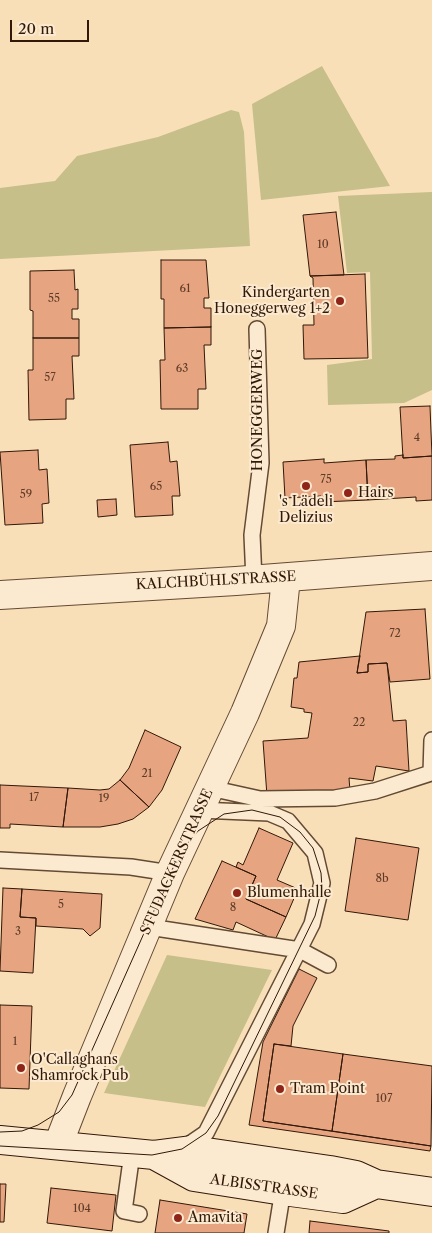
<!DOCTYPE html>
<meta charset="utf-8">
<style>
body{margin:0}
#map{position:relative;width:432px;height:1233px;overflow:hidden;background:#f9dfb7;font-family:"Libre Caslon Text",serif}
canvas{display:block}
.scale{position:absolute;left:10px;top:20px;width:79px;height:22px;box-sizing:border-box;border:2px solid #311809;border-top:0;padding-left:6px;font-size:15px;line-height:18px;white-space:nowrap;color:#311809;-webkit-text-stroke:4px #fbead0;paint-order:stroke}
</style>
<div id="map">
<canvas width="432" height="1233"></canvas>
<div class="scale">20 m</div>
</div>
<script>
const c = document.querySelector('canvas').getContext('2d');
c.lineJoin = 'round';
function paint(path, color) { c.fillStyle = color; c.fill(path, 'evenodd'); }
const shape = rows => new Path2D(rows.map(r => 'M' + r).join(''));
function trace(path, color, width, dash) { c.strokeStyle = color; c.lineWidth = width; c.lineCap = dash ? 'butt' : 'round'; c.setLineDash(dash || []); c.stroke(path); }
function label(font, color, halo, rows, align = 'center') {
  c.font = font + ' "Libre Caslon Text",serif'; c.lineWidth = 4; c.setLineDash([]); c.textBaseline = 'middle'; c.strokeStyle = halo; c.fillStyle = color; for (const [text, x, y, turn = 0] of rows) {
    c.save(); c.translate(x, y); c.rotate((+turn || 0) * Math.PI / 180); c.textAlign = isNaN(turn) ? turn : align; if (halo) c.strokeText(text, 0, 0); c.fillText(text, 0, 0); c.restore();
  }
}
const green = shape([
 [322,66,390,186,261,200,252,104],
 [231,110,239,112,244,132,250,246,0,259,0,188,55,181,77,156,158,137],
 [432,192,432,390,404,403,328,405,327,365,372,359,370,272,347,273,338,196],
 [167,955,272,970,205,1107,104,1093]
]);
const building = shape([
 [336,212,344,275,310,276,303,215,336,212],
 [161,260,206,260,209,298,204,298,204,308,211,308,211,327,164,328,164,299,161,299,161,260],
 [74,270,75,290,78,289,78,309,72,309,72,319,79,319,79,338,33,338,33,311,30,310,30,271,74,270],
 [365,274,368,358,304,359,303,325,314,325,313,278,310,276,365,274],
 [211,327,211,345,204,345,206,389,198,389,198,409,161,409,160,360,165,360,164,328,211,327],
 [33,338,79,338,79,356,72,356,74,399,66,399,66,419,29,420,28,370,33,370,33,338],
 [430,406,432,456,403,458,400,407,430,406],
 [168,442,170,462,177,461,180,496,172,496,173,515,135,517,130,445,168,442],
 [38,450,39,470,47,469,49,503,42,504,43,523,5,525,0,452,38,450],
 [403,455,403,458,432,456,432,500,416,501,416,497,368,500,366,460,395,459,395,456,403,455],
 [324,459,324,463,366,460,368,500,322,502,321,496,285,498,283,462,324,459],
 [116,499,117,515,98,517,97,500,116,499],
 [425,609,430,679,390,682,387,663,368,664,368,672,357,673,366,612,425,609],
 [360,656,357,673,368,672,368,664,387,663,393,721,406,720,409,771,376,766,373,781,349,778,350,791,267,796,263,741,308,738,312,713,304,712,304,709,291,707,294,678,297,678,299,662,360,656],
 [145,730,181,747,162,790,149,807,120,780,129,768,145,730],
 [120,780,149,807,133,819,118,824,100,827,63,827,68,788,100,790,109,789,120,780],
 [0,785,68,788,63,827,10,824,10,828,0,828,0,785],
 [259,828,293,843,277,880,298,889,286,917,246,899,256,876,236,867,238,862,243,865,259,828],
 [356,838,419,848,408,920,345,911,356,838],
 [222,861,256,876,246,899,286,917,275,940,236,922,233,930,195,919,222,861],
 [3,888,22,889,20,917,36,918,33,973,0,971,3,888],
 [22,889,102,894,100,928,90,936,83,929,36,926,36,918,20,917,22,889],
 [299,969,317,978,293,1026,291,1046,274,1044,263,1121,431,1146,430,1151,249,1125,263,1042,299,969],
 [0,1005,32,1006,29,1089,0,1088,0,1005],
 [274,1044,343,1054,332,1131,263,1121,274,1044],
 [343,1054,432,1066,431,1146,332,1131,343,1054],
 [0,1184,6,1184,4,1222,0,1222,0,1184],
 [51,1188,116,1195,112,1231,47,1223,51,1188],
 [160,1200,247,1214,244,1233,155,1233,160,1200],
 [310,1221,389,1231,389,1233,309,1233,310,1221]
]);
const lane = shape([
 [254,580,252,535,261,463,257,329],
 [210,788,260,799,335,798,375,791,431,773,432,740],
 [0,860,131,867,170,873],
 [149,927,300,950,328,965],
 [184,1148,206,1133,312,924,322,883,315,853,288,821,269,813,199,810],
 [132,1153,124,1211,139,1214],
 [276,1233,281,1202]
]);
const street = shape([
 [0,595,236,581,432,566],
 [58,1145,77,1096,170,873,245,713,281,626,286,578]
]);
const secondary = shape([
 [0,1140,154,1155,193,1150,330,1170,356,1175,376,1184,432,1192],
 [154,1155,194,1177,283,1191,343,1199,376,1184]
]);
const tram = shape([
 [0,1132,22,1131,38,1125,59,1112,72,1095,173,868,187,844,198,831,224,814,252,810,280,817,300,832,313,848,321,873,322,888,315,916,218,1116,206,1133,182,1149,152,1155,0,1146]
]);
const markers = [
 [340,301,5,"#8f2418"],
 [306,486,5,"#8f2418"],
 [348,493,5,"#8f2418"],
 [237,893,5,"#8f2418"],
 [21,1068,5,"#8f2418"],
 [280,1089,5,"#8f2418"],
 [178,1218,5,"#8f2418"]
];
const numberNames = [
 ["10",323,245],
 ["61",185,289],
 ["55",54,299],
 ["63",182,369],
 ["57",50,378],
 ["4",417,438],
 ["75",326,480],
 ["65",156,487],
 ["59",26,495],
 ["72",395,634],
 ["22",359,723],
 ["21",147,774],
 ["17",34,798],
 ["19",104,799],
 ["8b",382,879],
 ["5",61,905],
 ["8",233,908],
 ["3",18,932],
 ["1",15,1042],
 ["107",384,1099],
 ["104",82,1209]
];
const poiNames = [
 ["Kindergarten",330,293,"right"],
 ["Honeggerweg 1+2",330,309,"right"],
 ["Hairs",358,493],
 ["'s Lädeli",306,502,"center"],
 ["Delizius",306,518,"center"],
 ["Blumenhalle",247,893],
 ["O'Callaghans",31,1060],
 ["Shamrock Pub",31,1076],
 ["Tram Point",290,1089],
 ["Amavita",188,1218]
];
const streetNames = [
 ["HONEGGERWEG",258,410,-90],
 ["KALCHBÜHLSTRASSE",216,581,-3],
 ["STUDACKERSTRASSE",177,862,-66],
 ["ALBISSTRASSE",264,1187,8]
];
paint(green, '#c6bf89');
paint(building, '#e6a480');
trace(building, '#311809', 1);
trace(lane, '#634a34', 18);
trace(street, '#634a34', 30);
trace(secondary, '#311809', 30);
trace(lane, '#fbead0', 15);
trace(street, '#fbead0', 28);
trace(secondary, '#fbead0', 28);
trace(tram, '#311809', 1);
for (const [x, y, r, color] of markers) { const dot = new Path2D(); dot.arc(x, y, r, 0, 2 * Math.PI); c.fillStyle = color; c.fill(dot); trace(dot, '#fbead0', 2); }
label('11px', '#5e3b27', null, numberNames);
label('14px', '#311809', '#fbead0', poiNames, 'left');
label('14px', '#311809', '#fbead0', streetNames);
</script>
